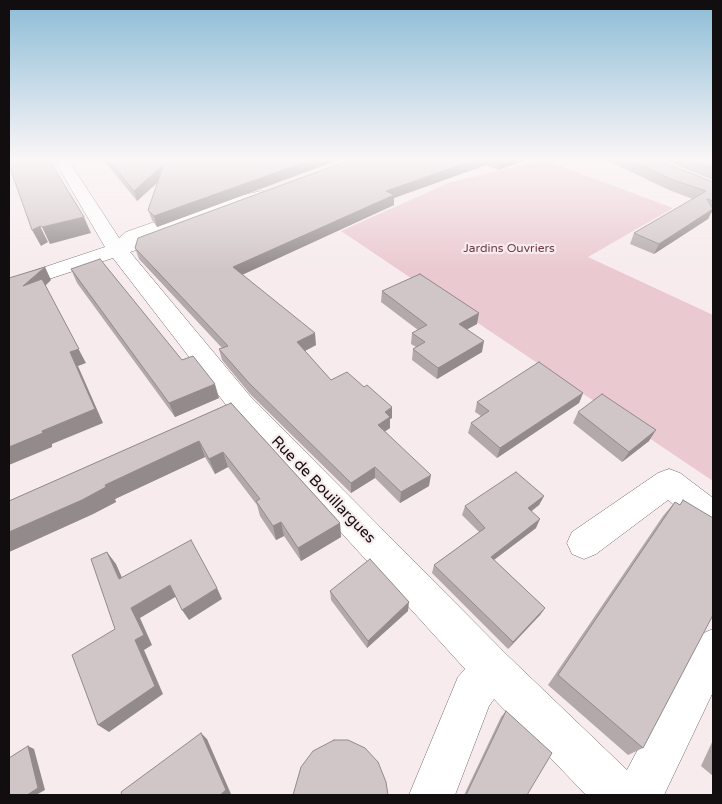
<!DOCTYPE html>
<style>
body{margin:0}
#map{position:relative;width:722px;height:804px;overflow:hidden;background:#f7ebed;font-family:"Varela Round",sans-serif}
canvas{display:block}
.frame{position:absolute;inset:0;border:10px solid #120e0f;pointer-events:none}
</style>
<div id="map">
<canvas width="722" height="804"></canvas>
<div class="frame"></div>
</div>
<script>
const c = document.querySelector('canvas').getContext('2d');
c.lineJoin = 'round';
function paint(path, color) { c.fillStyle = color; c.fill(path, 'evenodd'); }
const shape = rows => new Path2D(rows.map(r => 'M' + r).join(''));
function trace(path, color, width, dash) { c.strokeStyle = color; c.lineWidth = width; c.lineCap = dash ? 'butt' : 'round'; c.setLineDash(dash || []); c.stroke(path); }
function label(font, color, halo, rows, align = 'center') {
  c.font = font + ' "Varela Round",sans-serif'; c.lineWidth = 4.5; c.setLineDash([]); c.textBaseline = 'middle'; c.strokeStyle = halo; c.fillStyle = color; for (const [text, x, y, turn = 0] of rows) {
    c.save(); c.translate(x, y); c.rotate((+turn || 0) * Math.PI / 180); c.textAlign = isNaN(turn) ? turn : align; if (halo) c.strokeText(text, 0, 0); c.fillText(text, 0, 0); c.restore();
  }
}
const green = shape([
 [544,160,673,208,588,257,713,315,713,481,341,231,451,182]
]);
const minor = shape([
 [53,158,67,158,119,238,126,232,208,203,261,191,267,192,270,196,267,200,220,211,141,240,145,244,142,248,130,252,250,396,507,655,627,770,699,635,713,629,713,692,664,795,586,795,494,699,489,706,455,795,409,795,458,677,465,669,230,410,113,258,9,292,9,279,105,247,53,158],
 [669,469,680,473,713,498,713,532,701,527,668,500,596,554,584,559,572,554,567,543,572,532,658,473,669,469]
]);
const wall = shape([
 [102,158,344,158,157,227,152,220,148,210,158,182,137,201],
 [355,158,532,158,498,170,486,165,394,198,394,205,242,275,316,345,305,351,331,380,392,418,390,419,390,428,385,431,429,486,400,503,375,478,351,493,251,395,222,360,219,349,222,348,139,259,135,248],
 [543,158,568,158,552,162],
 [602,158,653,158,713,182,713,213,711,213,708,219,654,254,630,244,634,233,693,199,669,190],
 [659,158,713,158,713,180],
 [71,269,182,360,219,398,175,417,77,283],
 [382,291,477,324,467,329,482,352,437,379,412,360,413,349,416,347,411,344,412,333,418,330,381,302],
 [583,393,579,403,497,458,468,433,471,423,481,416,475,412,477,402],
 [231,403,340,523,341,537,301,561,284,536,276,540,260,516,257,505,228,467,215,474,205,457,115,499,116,502,93,514,9,552,9,501],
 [578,412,649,441,622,462,573,423],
 [544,496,539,505,532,511,536,528,494,560,545,608,540,615,508,649,432,573,434,565,479,532,462,515,465,506],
 [683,500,643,748,628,755,548,685,663,516,675,502,680,505],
 [330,591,408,611,367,648,331,600],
 [506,711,527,795,464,795,501,717],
 [713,740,713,776,701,766]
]);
const shadedWall = shape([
 [317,158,344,158,157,227,154,216],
 [480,158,487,158,486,165,394,198,394,205,235,278,233,267,386,191],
 [507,158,532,158,498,170,500,160],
 [554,158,568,158,552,162],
 [164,164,167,174,137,201,134,191],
 [713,209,708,219,654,254,659,244],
 [84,217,91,233,50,244,42,227],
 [40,226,48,242,41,246,32,230],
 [45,267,51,280,45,286,86,363,78,366,103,423,52,444,52,447,9,465,9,447,23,286],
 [479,313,477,324,457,335,459,324],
 [315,333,316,345,299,354,297,342],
 [484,341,482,352,437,379,438,368],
 [215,384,219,398,175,417,169,403],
 [583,393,579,403,497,458,500,448],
 [392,407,392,418,390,419,390,428,378,436,378,425,385,412],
 [656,430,649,441,622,462,629,452],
 [199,441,205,457,115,499,116,502,93,514,9,552,9,532,105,485],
 [223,452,228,467,215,474,209,459],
 [375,467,375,478,351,493,351,483],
 [431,475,429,486,400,503,401,492],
 [544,496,539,505,524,516,528,508],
 [540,519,536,528,487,565,491,557],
 [281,522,284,536,276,540,273,526],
 [340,523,341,537,301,561,298,548],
 [107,552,116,564,127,589,119,579],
 [170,585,177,596,140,618,152,645,144,650,163,694,109,732,98,725,135,640,131,608],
 [217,588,222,599,189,620,182,610],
 [409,602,408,611,367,648,368,641],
 [545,608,540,615,508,649,513,642],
 [201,733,207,739,231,794,230,795,220,795],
 [28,746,34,749,45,790,36,795,27,795]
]);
const building = shape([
 [9,158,48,158,84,217,42,227,40,226,32,230,9,165,9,158],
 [107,158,317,158,154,216,148,210,164,164,134,191,107,158],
 [355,158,480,158,386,191,394,195,233,267,315,333,297,342,331,380,347,372,364,387,367,385,392,407,385,412,390,417,378,425,431,475,401,492,375,467,351,483,249,383,219,349,228,346,135,248,138,238,355,158],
 [494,158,507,158,500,160,494,158],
 [625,158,653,158,713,182,713,201,707,199,713,209,659,244,634,233,706,191,673,180,625,158],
 [686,158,713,158,713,168,686,158],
 [100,259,182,360,193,356,215,384,169,403,71,269,100,259],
 [45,267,23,286,42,279,79,349,70,352,95,409,42,431,43,433,9,447,9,278,45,267],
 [420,274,479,313,459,324,484,341,438,368,413,349,425,342,412,333,427,325,382,291,420,274],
 [539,362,583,393,500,448,471,423,489,411,477,402,539,362],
 [602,394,656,430,629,452,578,412,602,394],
 [231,403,340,523,298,548,281,522,273,526,256,501,260,499,223,452,209,459,199,441,105,485,106,487,82,500,9,532,9,501,231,403],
 [516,472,544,496,528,508,540,519,491,557,545,608,513,642,434,565,485,528,465,506,516,472],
 [683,500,713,518,713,615,643,748,558,675,675,502,680,505,683,500],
 [191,540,217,588,182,610,170,585,131,608,144,635,135,640,155,686,98,725,72,655,115,629,91,559,107,552,119,579,191,540],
 [370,559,409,602,368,641,330,591,370,559],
 [506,711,552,753,527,795,466,795,506,711],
 [201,733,226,790,220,795,122,795,121,792,201,733],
 [334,740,348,740,365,748,378,762,386,782,388,795,293,795,301,767,313,751,334,740],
 [28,746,38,788,27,795,9,795,9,758,28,746]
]);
const farParknames = [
 ["Jardins Ouvriers",509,249]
];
const streetNames = [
 ["Rue de Bouillargues",323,490,46]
];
paint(green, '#eac9d0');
trace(minor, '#756a6c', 1);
paint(minor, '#fff');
paint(wall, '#b3a9ab');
paint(shadedWall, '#928a8b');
paint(building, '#d0c5c7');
trace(building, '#928a8b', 1);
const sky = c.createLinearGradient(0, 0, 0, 270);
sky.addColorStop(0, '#8cbcd6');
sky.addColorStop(0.59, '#fbf6f7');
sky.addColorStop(1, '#fbf6f700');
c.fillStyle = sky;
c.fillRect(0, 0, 722, 270);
label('12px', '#6e3c49', '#f7ebed', farParknames);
label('15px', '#120e0f', '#f7ebed', streetNames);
</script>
